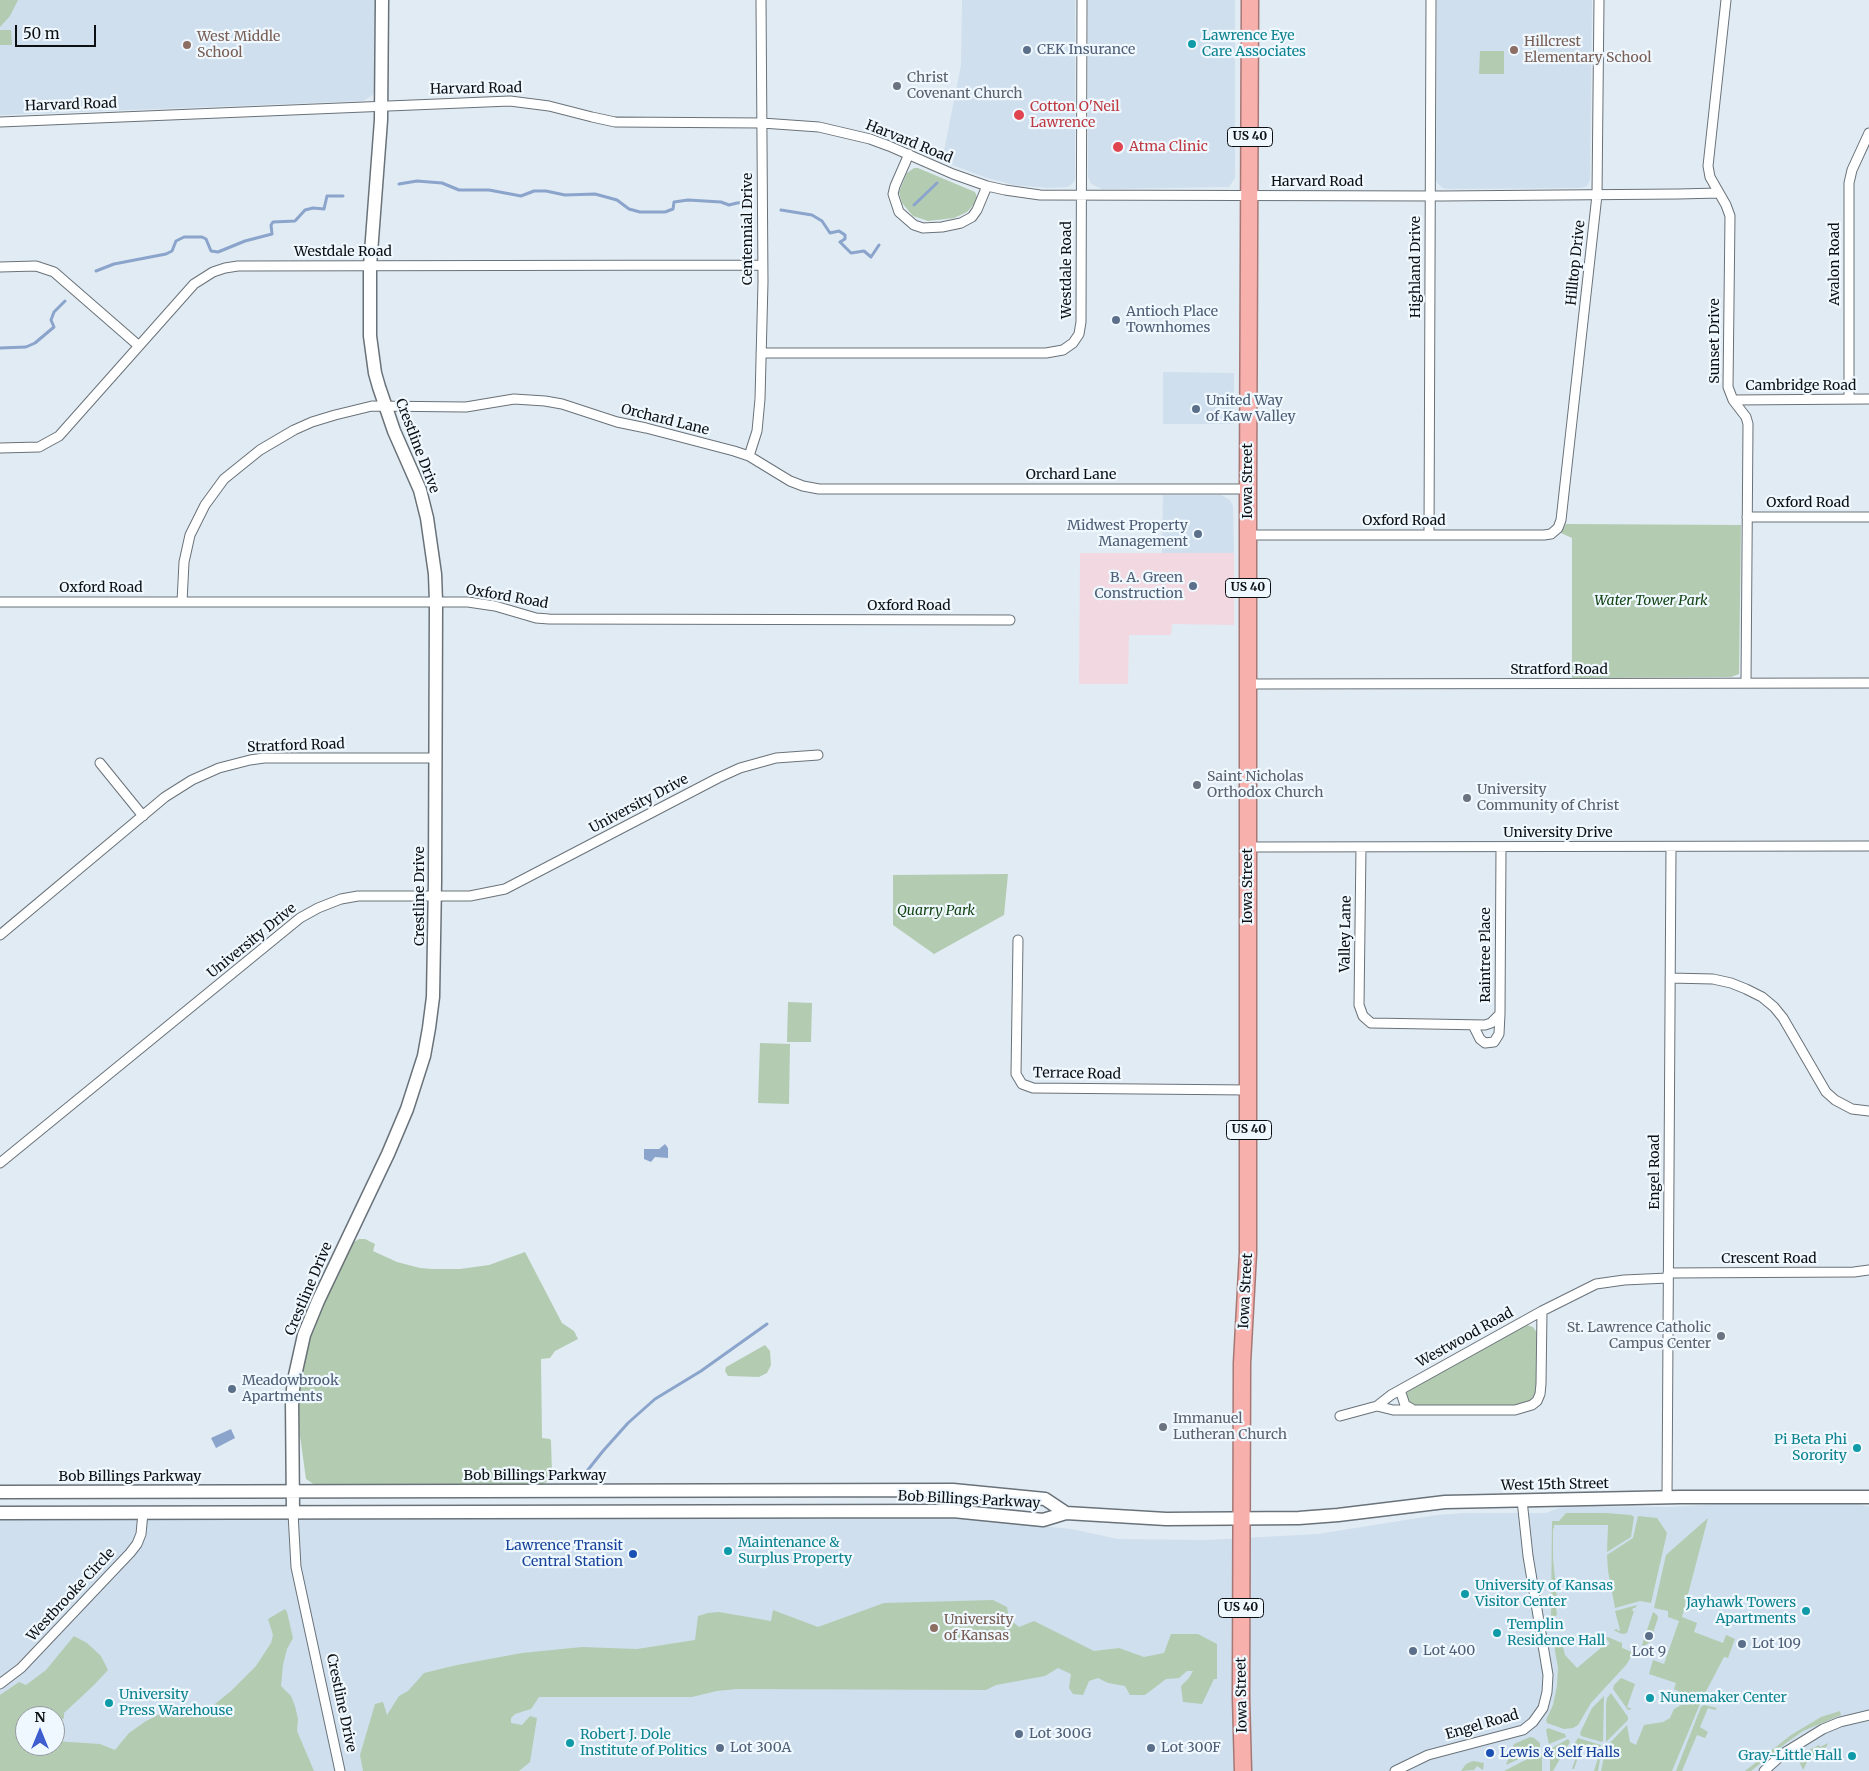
<!DOCTYPE html>
<style>
body{margin:0}
#map{position:relative;width:1869px;height:1771px;overflow:hidden;background:#e1ebf3;font-family:Merriweather,serif}
canvas{display:block}
.north{position:absolute;left:15px;top:1706px;width:50px;height:50px;box-sizing:border-box;background:#f0f8ff;border:1px solid #959ba0;border-radius:50%;rotate:0deg;font-size:14px;font-weight:700;line-height:20px;text-align:center;color:#0c1012}
.north::after{content:'';display:block;margin:auto;width:18px;height:22px;background:#3e5dcf;clip-path:polygon(50% 0,100% 100%,50% 72%,0 100%)}
.scale{position:absolute;left:15px;top:25px;width:81px;height:22px;box-sizing:border-box;border:2px solid #0c1012;border-top:0;padding-left:6px;font-size:15px;line-height:18px;white-space:nowrap;color:#0c1012;-webkit-text-stroke:4px #f0f8ff;paint-order:stroke}
</style>
<div id="map">
<canvas width="1869" height="1771"></canvas>
<div class="north">N</div>
<div class="scale">50 m</div>
</div>
<script>
const c = document.querySelector('canvas').getContext('2d');
c.lineJoin = 'round';
function paint(path, color) { c.fillStyle = color; c.fill(path, 'evenodd'); }
const shape = rows => new Path2D(rows.map(r => 'M' + r).join(''));
function trace(path, color, width, dash) { c.strokeStyle = color; c.lineWidth = width; c.lineCap = dash ? 'butt' : 'round'; c.setLineDash(dash || []); c.stroke(path); }
function label(font, color, halo, rows, align = 'center') {
  c.font = font + ' Merriweather,serif'; c.lineWidth = 4.5; c.setLineDash([]); c.textBaseline = 'middle'; c.strokeStyle = halo; c.fillStyle = color; for (const [text, x, y, turn = 0] of rows) {
    c.save(); c.translate(x, y); c.rotate((+turn || 0) * Math.PI / 180); c.textAlign = isNaN(turn) ? turn : align; if (halo) c.strokeText(text, 0, 0); c.fillText(text, 0, 0); c.restore();
  }
}
const built = shape([
 [0,0,375,0,375,89,373,95,363,101,0,115],
 [962,0,1075,0,1075,178,1074,182,1068,187,1048,188,1014,185,987,178,942,161,961,66],
 [1088,0,1235,0,1235,178,1229,187,1102,189,1091,184,1088,177],
 [1437,0,1592,0,1590,180,1587,186,1581,188,1449,189,1443,188,1438,184,1436,180],
 [1163,372,1234,373,1234,424,1163,424],
 [1163,495,1221,495,1230,500,1233,506,1234,553,1162,553],
 [1717,1504,1858,1504,1869,1507,1869,1771,0,1771,0,1519,955,1518,1071,1529,1118,1539,1206,1540,1318,1534,1437,1515,1464,1513,1546,1513,1561,1507,1568,1506,1671,1507],
 [25,1716,55,1716,55,1746,25,1746]
]);
const industrial = shape([
 [1080,553,1234,553,1234,625,1172,624,1171,635,1129,635,1128,684,1079,684]
]);
const green = shape([
 [0,0,18,0,10,16,0,27,0,30,11,30,12,45,0,45],
 [1480,51,1504,51,1504,74,1479,74],
 [914,168,918,168,975,192,977,197,975,203,967,212,954,218,928,221,913,216,902,203,899,192,907,173],
 [1566,524,1741,525,1739,674,1731,677,1572,678,1572,538,1561,533],
 [1008,874,1004,915,934,954,893,925,893,875],
 [788,1002,812,1003,811,1042,787,1042],
 [760,1043,790,1044,789,1104,758,1103],
 [359,1239,365,1239,375,1244,373,1251,397,1262,420,1268,432,1269,460,1269,489,1265,525,1252,562,1323,574,1331,578,1339,555,1351,550,1358,541,1359,542,1438,550,1439,551,1441,552,1474,549,1481,542,1484,315,1485,306,1479,299,1429,299,1390,302,1368,308,1343,316,1320,352,1243],
 [1527,1325,1533,1327,1537,1333,1538,1357,1537,1389,1531,1400,1528,1403,1511,1406,1414,1405,1408,1400,1406,1393,1409,1391,1461,1360],
 [765,1345,770,1351,771,1365,767,1373,759,1377,728,1376,725,1371,726,1367],
 [1566,1513,1606,1513,1631,1515,1634,1517,1631,1537,1607,1552,1608,1525,1554,1525,1554,1528,1553,1529,1553,1558,1557,1598,1555,1599,1557,1615,1551,1618,1552,1521,1559,1521],
 [1638,1516,1657,1518,1667,1533,1651,1603,1640,1601,1615,1608,1608,1571,1607,1555,1633,1538],
 [1708,1518,1682,1617,1697,1623,1694,1632,1723,1643,1726,1635,1735,1639,1728,1658,1724,1657,1701,1701,1686,1701,1678,1698,1680,1692,1674,1689,1676,1683,1649,1674,1653,1660,1664,1664,1679,1621,1668,1617,1668,1611,1654,1608,1666,1555],
 [993,1600,1007,1607,1009,1619,1019,1627,1034,1621,1094,1651,1119,1648,1144,1657,1164,1653,1171,1634,1198,1634,1217,1644,1217,1679,1214,1679,1202,1704,1183,1702,1181,1686,1189,1678,1193,1671,1187,1671,1179,1678,1166,1679,1145,1695,1130,1695,1125,1686,1108,1683,1098,1678,1089,1681,1083,1695,1073,1694,1069,1688,1071,1674,1058,1668,1045,1676,996,1685,986,1690,737,1689,717,1691,692,1697,539,1697,531,1709,515,1714,511,1718,511,1723,522,1725,530,1716,537,1718,530,1762,519,1771,363,1771,360,1755,375,1704,383,1702,387,1715,399,1696,408,1691,424,1673,457,1665,522,1653,582,1647,637,1649,695,1640,698,1616,708,1613,719,1612,771,1621,773,1610,818,1627,884,1603],
 [1637,1605,1635,1608,1633,1608,1632,1611,1634,1611,1627,1633,1622,1634,1615,1631,1614,1630,1617,1629,1618,1631,1620,1630,1615,1611],
 [285,1609,287,1612,293,1638,287,1649,283,1665,281,1686,291,1696,295,1706,298,1719,297,1731,314,1771,0,1771,0,1695,19,1682,26,1685,46,1670,74,1636,87,1643,101,1656,108,1670,94,1685,64,1713,64,1718,55,1725,55,1716,25,1716,25,1746,55,1746,55,1741,100,1744,115,1750,129,1733,146,1721,162,1713,180,1713,186,1716,194,1715,210,1708,231,1691,256,1666,271,1643,273,1635,268,1619],
 [1653,1612,1657,1615,1658,1618,1650,1642,1644,1646,1642,1645],
 [1608,1637,1622,1643,1622,1648,1632,1652,1634,1649,1636,1649,1626,1665,1591,1703,1578,1725,1573,1728,1564,1729,1547,1723,1546,1720,1553,1705,1557,1686,1558,1668,1554,1645,1560,1645,1563,1647,1565,1655,1577,1668,1602,1647,1610,1644,1606,1638],
 [1621,1678,1635,1684,1627,1707,1632,1709,1628,1710,1613,1689,1614,1685],
 [1611,1693,1628,1717,1628,1720,1606,1742,1606,1704,1607,1698],
 [1604,1696,1603,1741,1602,1742,1581,1736,1580,1733,1592,1708],
 [1700,1704,1672,1771,1601,1771,1606,1747,1627,1725,1630,1742,1636,1745,1644,1725,1663,1722,1670,1718,1674,1709,1681,1705],
 [1704,1705,1717,1708,1715,1710,1708,1708,1700,1727,1708,1732,1705,1738,1697,1735,1682,1771,1676,1771,1701,1707],
 [1840,1711,1841,1715,1803,1731,1786,1743,1751,1771,1745,1771,1791,1735,1821,1717],
 [1548,1728,1565,1734,1566,1737,1549,1744,1546,1730],
 [1530,1737,1534,1738,1540,1743,1540,1749,1506,1765,1514,1744],
 [1578,1738,1601,1745,1599,1752,1601,1754,1598,1771,1594,1771,1599,1755,1597,1753,1598,1748,1588,1744,1586,1749,1581,1748,1574,1769,1572,1769,1576,1757,1570,1754,1569,1752],
 [1568,1739,1570,1742,1553,1771,1550,1771,1550,1749],
 [1828,1743,1825,1750,1809,1758,1803,1770,1797,1756,1819,1745,1820,1747],
 [1539,1753,1542,1754,1542,1771,1504,1771],
 [1473,1761,1484,1763,1483,1770,1477,1766,1474,1770,1461,1771,1466,1764]
]);
const water = shape([
 [665,1144,668,1148,668,1158,655,1157,651,1162,644,1159,644,1149,659,1149],
 [231,1429,235,1438,216,1448,211,1438]
]);
const stream = shape([
 [399,184,417,181,442,183,459,190,489,190,521,196,534,191,546,191,565,195,595,194,617,200,629,209,640,212,665,212,673,209,674,202,688,200,721,202,729,205,737,203,750,202],
 [914,205,937,183],
 [781,210,812,215,822,221,830,233,839,231,845,235,845,239,840,242,851,253,864,251,871,257,879,245],
 [96,271,114,264,166,254,172,251,176,241,184,237,202,237,206,239,211,251,218,252,245,241,272,234,271,225,273,222,295,221,305,210,313,208,324,209,327,196,343,196],
 [0,348,26,347,35,343,54,327,51,320,54,312,65,301],
 [583,1476,603,1451,628,1423,655,1399,701,1371,767,1324]
]);
const street = shape([
 [1726,0,1708,166,1710,177,1726,205,1730,216,1728,387,1733,400,1746,417,1748,424,1746,683],
 [0,122,510,101,549,106,592,117,615,122,762,123,819,127,870,139,889,146,953,174,987,186,1005,190,1040,195,1442,196,1678,194,1719,193],
 [909,154,895,186,893,194,899,212,914,225,923,228,942,227,961,223,972,217,977,210,987,186],
 [0,267,36,266,54,272,139,346],
 [761,353,1046,353,1063,350,1073,343,1079,334,1081,322,1082,0],
 [1849,399,1849,183,1852,170,1869,133],
 [1733,400,1869,399],
 [0,448,39,447,59,436,194,284,213,272,225,268,238,266,762,265],
 [749,456,757,431,760,399,763,282,761,0],
 [1747,517,1869,517],
 [1248,535,1544,535,1551,534,1558,528,1561,520,1597,195,1599,0],
 [1429,535,1431,0],
 [0,602,468,602,495,606,536,618,549,619,1010,620],
 [182,602,184,562,190,535,205,505,224,479,260,450,294,430,312,422,335,415,372,406,466,407,514,399,545,401,562,404,617,422,646,428,734,451,749,456,790,481,803,486,819,489,1248,489],
 [1248,684,1869,683],
 [100,763,143,816],
 [1248,847,1869,846],
 [1361,847,1359,1005,1363,1016,1371,1023,1485,1025,1491,1023,1500,1014,1501,847],
 [0,935,165,797,192,780,219,768,250,760,264,758,435,758],
 [1018,940,1016,1074,1022,1084,1033,1088,1249,1090],
 [1670,978,1713,979,1731,983,1746,989,1762,997,1774,1007,1783,1018,1826,1092,1835,1100,1852,1109,1869,1111],
 [1473,1025,1480,1039,1485,1043,1494,1042,1499,1034,1500,1014],
 [0,1163,300,918,318,908,341,899,358,896,470,896,505,889,718,778,740,768,776,758,818,755],
 [1668,1273,1854,1272,1869,1270],
 [1542,1311,1596,1284,1624,1280,1668,1278],
 [1400,1390,1405,1405,1412,1409],
 [1340,1416,1377,1406,1391,1395,1542,1311,1541,1384,1540,1394,1537,1401,1532,1405,1515,1410,1393,1410,1377,1406],
 [1667,1498,1671,847],
 [293,1513,296,1567,340,1771],
 [0,1684,21,1668,130,1553,137,1544,141,1534,143,1513],
 [1395,1771,1428,1755,1523,1730,1533,1722,1543,1708,1547,1692,1548,1675,1528,1556,1522,1500],
 [1764,1771,1784,1753,1823,1729,1840,1722,1869,1715]
]);
const secondary = shape([
 [0,1492,953,1490,1045,1499,1066,1513],
 [0,1513,953,1511,1043,1520,1066,1513,1166,1519,1299,1518,1338,1515,1445,1502,1680,1497,1869,1497],
 [293,1513,292,1399,294,1380,304,1335,318,1301,388,1154,407,1109,424,1056,429,1028,433,997,435,882,436,602,435,574,427,518,420,490,394,431,379,387,375,373,370,336,370,266,381,120,382,0]
]);
const highway = shape([
 [1243,1771,1241,1697,1242,1363,1248,1253,1248,489,1250,0]
]);
const markers = [
 [1192,44,5,"#0f9aa8"],
 [187,45,5,"#8d6e63"],
 [1027,50,5,"#5c6f8a"],
 [1514,50,5,"#8d6e63"],
 [897,86,5,"#6b7280"],
 [1019,115,6,"#e0444e"],
 [1118,147,6,"#e0444e"],
 [1116,320,5,"#5c6f8a"],
 [1196,409,5,"#5c6f8a"],
 [1198,534,5,"#5c6f8a"],
 [1193,586,5,"#5c6f8a"],
 [1197,785,5,"#6b7280"],
 [1467,798,5,"#6b7280"],
 [1721,1336,5,"#6b7280"],
 [232,1389,5,"#5c6f8a"],
 [1163,1427,5,"#6b7280"],
 [1857,1448,5,"#0f9aa8"],
 [728,1551,5,"#0f9aa8"],
 [633,1554,5,"#1a4fb4"],
 [1465,1594,5,"#0f9aa8"],
 [1806,1611,5,"#0f9aa8"],
 [934,1628,5,"#8d6e63"],
 [1497,1633,5,"#0f9aa8"],
 [1649,1636,5,"#5c6f8a"],
 [1742,1644,5,"#5c6f8a"],
 [1413,1651,5,"#5c6f8a"],
 [1650,1698,5,"#0f9aa8"],
 [109,1703,5,"#0f9aa8"],
 [1019,1734,5,"#5c6f8a"],
 [570,1743,5,"#0f9aa8"],
 [720,1748,5,"#5c6f8a"],
 [1151,1748,5,"#5c6f8a"],
 [1490,1753,5,"#1a4fb4"],
 [1852,1756,5,"#0f9aa8"]
];
const shields = [
 [1250,137,45],
 [1248,588,45],
 [1249,1130,45],
 [1241,1608,45]
];
const shieldNames = [
 ["US 40",1250,137],
 ["US 40",1248,588],
 ["US 40",1249,1130],
 ["US 40",1241,1608]
];
const cultureNames = [
 ["Lawrence Eye",1202,36],
 ["Care Associates",1202,52],
 ["Pi Beta Phi",1847,1440,"right"],
 ["Sorority",1847,1456,"right"],
 ["Maintenance &",738,1543],
 ["Surplus Property",738,1559],
 ["University of Kansas",1475,1586],
 ["Visitor Center",1475,1602],
 ["Jayhawk Towers",1796,1603,"right"],
 ["Apartments",1796,1619,"right"],
 ["Templin",1507,1625],
 ["Residence Hall",1507,1641],
 ["University",119,1695],
 ["Press Warehouse",119,1711],
 ["Nunemaker Center",1660,1698],
 ["Robert J. Dole",580,1735],
 ["Institute of Politics",580,1751],
 ["Gray-Little Hall",1842,1756,"right"]
];
const educationNames = [
 ["West Middle",197,37],
 ["School",197,53],
 ["Hillcrest",1524,42],
 ["Elementary School",1524,58],
 ["University",944,1620],
 ["of Kansas",944,1636]
];
const serviceNames = [
 ["CEK Insurance",1037,50],
 ["Antioch Place",1126,312],
 ["Townhomes",1126,328],
 ["United Way",1206,401],
 ["of Kaw Valley",1206,417],
 ["Midwest Property",1188,526,"right"],
 ["Management",1188,542,"right"],
 ["B. A. Green",1183,578,"right"],
 ["Construction",1183,594,"right"],
 ["Meadowbrook",242,1381],
 ["Apartments",242,1397],
 ["Lot 109",1752,1644],
 ["Lot 400",1423,1651],
 ["Lot 9",1649,1652,"center"],
 ["Lot 300G",1029,1734],
 ["Lot 300A",730,1748],
 ["Lot 300F",1161,1748]
];
const worshipNames = [
 ["Christ",907,78],
 ["Covenant Church",907,94],
 ["Saint Nicholas",1207,777],
 ["Orthodox Church",1207,793],
 ["University",1477,790],
 ["Community of Christ",1477,806],
 ["St. Lawrence Catholic",1711,1328,"right"],
 ["Campus Center",1711,1344,"right"],
 ["Immanuel",1173,1419],
 ["Lutheran Church",1173,1435]
];
const streetNames = [
 ["Harvard Road",476,89,-1],
 ["Harvard Road",71,105,-2],
 ["Harvard Road",909,142,22],
 ["Harvard Road",1317,182],
 ["Centennial Drive",748,229,-90],
 ["Westdale Road",343,252],
 ["Hilltop Drive",1576,263,-84],
 ["Avalon Road",1835,264,-90],
 ["Highland Drive",1416,267,-90],
 ["Westdale Road",1067,270,-90],
 ["Sunset Drive",1715,341,-90],
 ["Cambridge Road",1801,386],
 ["Orchard Lane",665,420,14],
 ["Crestline Drive",417,446,69],
 ["Orchard Lane",1071,475],
 ["Iowa Street",1248,481,-90],
 ["Oxford Road",1808,503],
 ["Oxford Road",1404,521],
 ["Oxford Road",101,588],
 ["Oxford Road",507,597,10],
 ["Oxford Road",909,606],
 ["Stratford Road",1559,670],
 ["Stratford Road",296,746,-2],
 ["University Drive",639,804,-28],
 ["University Drive",1558,833],
 ["Iowa Street",1248,886,-90],
 ["Crestline Drive",420,896,-90],
 ["Valley Lane",1346,934,-89],
 ["University Drive",252,941,-39],
 ["Raintree Place",1486,955,-90],
 ["Terrace Road",1077,1074,1],
 ["Engel Road",1655,1172,-90],
 ["Crescent Road",1769,1259],
 ["Crestline Drive",309,1289,-67],
 ["Iowa Street",1246,1291,-87],
 ["Westwood Road",1465,1338,-29],
 ["Bob Billings Parkway",535,1476],
 ["Bob Billings Parkway",130,1477],
 ["West 15th Street",1555,1485,-1],
 ["Bob Billings Parkway",969,1500,3],
 ["Westbrooke Circle",71,1595,-47],
 ["Iowa Street",1242,1695,-91],
 ["Crestline Drive",341,1703,78],
 ["Engel Road",1482,1725,-16]
];
const healthNames = [
 ["Cotton O'Neil",1030,107],
 ["Lawrence",1030,123],
 ["Atma Clinic",1129,147]
];
const parkNames = [
 ["Water Tower Park",1651,601],
 ["Quarry Park",936,911]
];
const transitNames = [
 ["Lawrence Transit",623,1546],
 ["Central Station",623,1562],
 ["Lewis & Self Halls",1500,1753,"left"]
];
paint(built, '#cfdfed');
paint(industrial, '#f2d8e0');
paint(green, '#b3ccb1');
paint(water, '#8ba4cc');
trace(stream, '#8ba4cc', 3);
trace(street, '#697279', 11);
trace(secondary, '#697279', 15);
trace(highway, '#a57876', 19);
trace(street, '#fff', 9);
trace(secondary, '#fff', 12);
trace(highway, '#f7b0ac', 16);
for (const [x, y, r, color] of markers) { const dot = new Path2D(); dot.arc(x, y, r, 0, 2 * Math.PI); c.fillStyle = color; c.fill(dot); trace(dot, '#f0f8ff', 2); }
for (const [x, y, w] of shields) { const box = new Path2D(); box.roundRect(x - w / 2, y - 9.5, w, 19, 4); c.fillStyle = '#f0f8ff'; c.fill(box); trace(box, '#0c1012', 1); }
label('bold 12px', '#0c1012', null, shieldNames);
label('14px', '#0d838f', '#f0f8ff', cultureNames, 'left');
label('14px', '#785e54', '#f0f8ff', educationNames, 'left');
label('14px', '#4e5e75', '#f0f8ff', serviceNames, 'left');
label('14px', '#5b616d', '#f0f8ff', worshipNames, 'left');
label('14px', '#0c1012', '#f0f8ff', streetNames);
label('14px', '#be3a42', '#f0f8ff', healthNames, 'left');
label('italic 14px', '#134514', '#f0f8ff', parkNames);
label('14px', '#164399', '#f0f8ff', transitNames, 'right');
</script>
